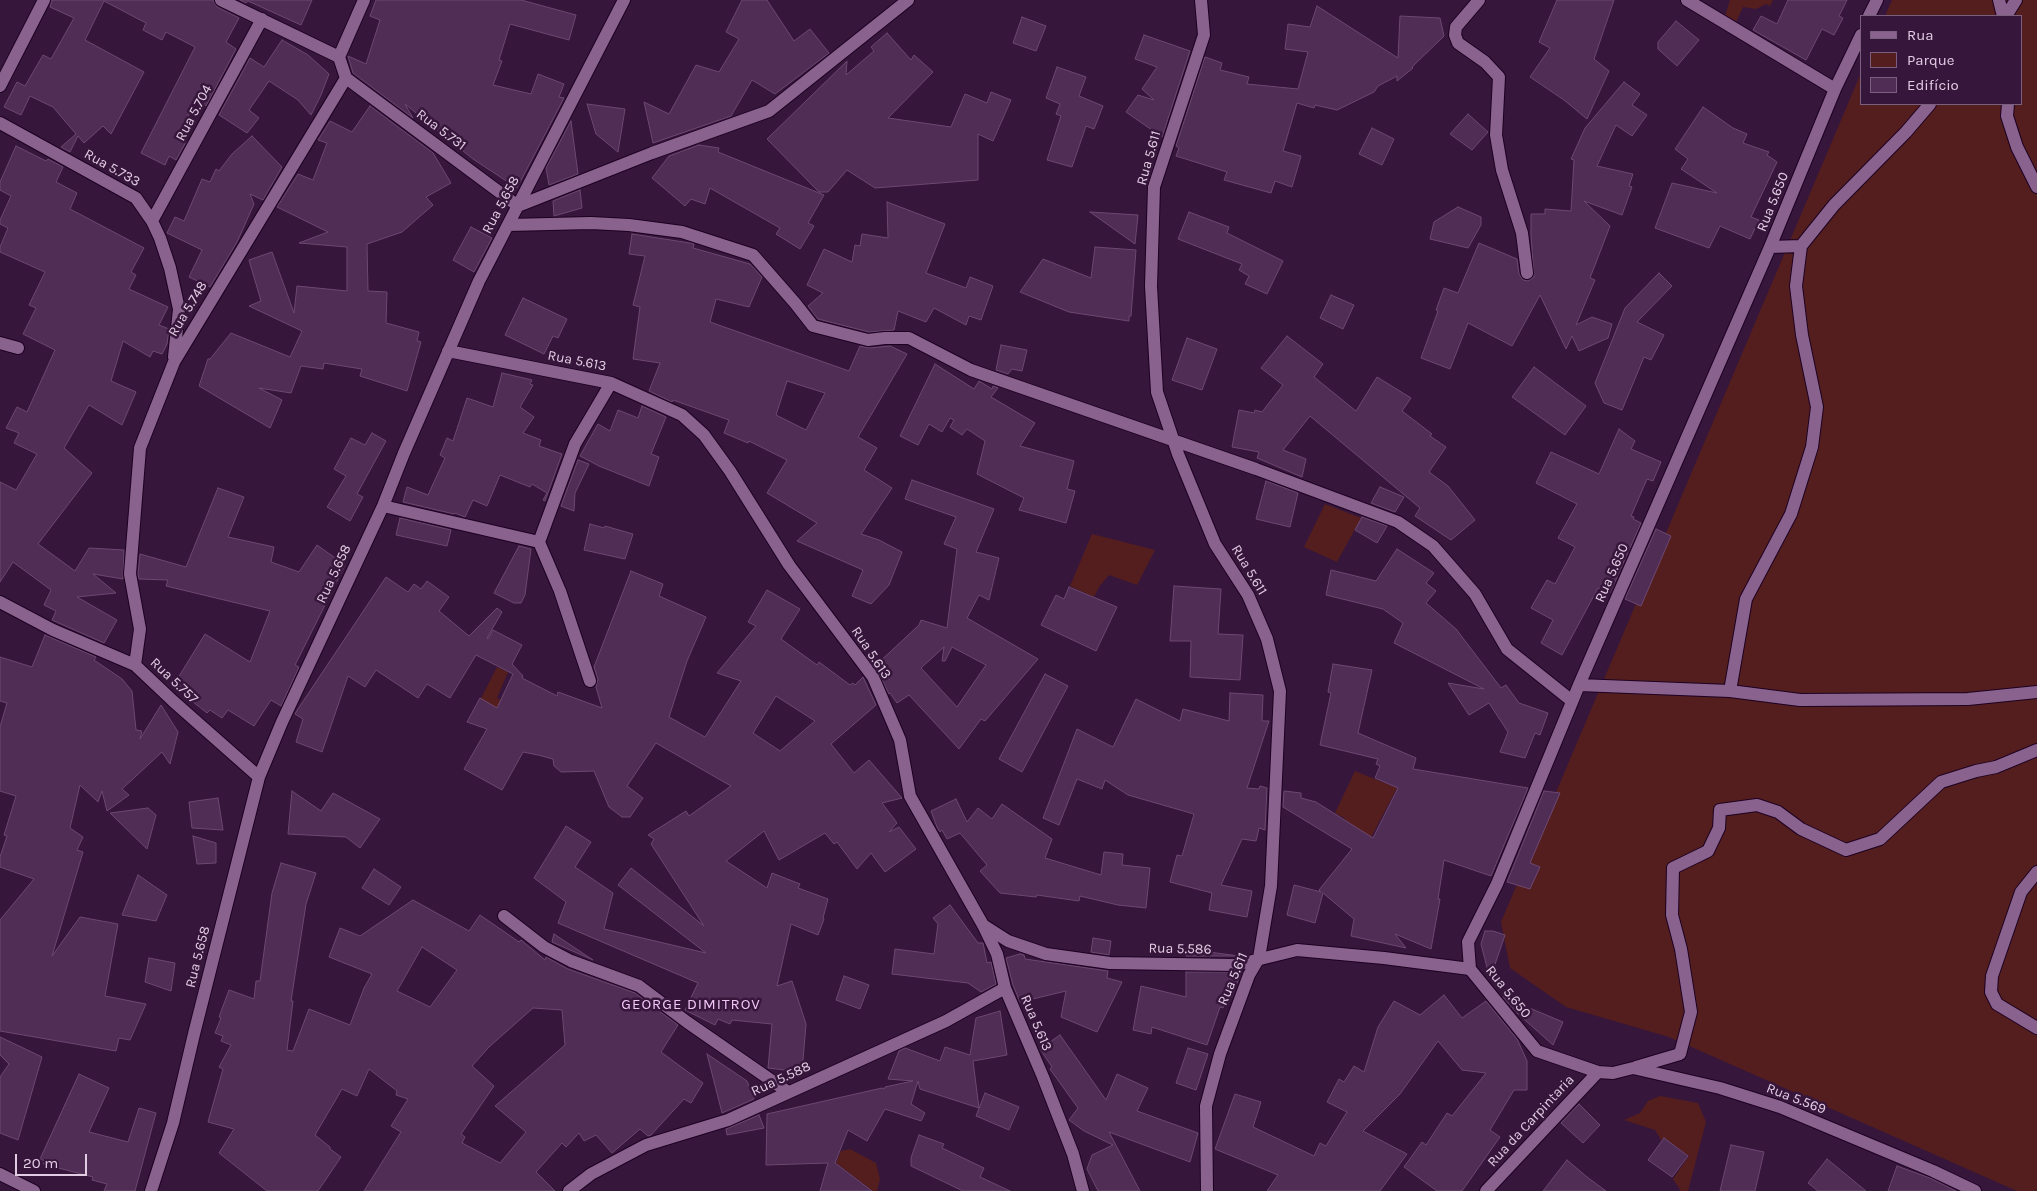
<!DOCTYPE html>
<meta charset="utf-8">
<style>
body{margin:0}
#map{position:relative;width:2037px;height:1191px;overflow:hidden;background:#37163c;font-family:Karla,sans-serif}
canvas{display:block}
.legend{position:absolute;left:1860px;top:15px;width:162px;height:90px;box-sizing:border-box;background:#37163c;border:1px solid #7b5f7f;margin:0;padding:6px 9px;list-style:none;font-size:15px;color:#e2cce4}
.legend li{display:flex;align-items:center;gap:10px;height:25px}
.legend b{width:25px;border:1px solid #7b5f7f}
.scale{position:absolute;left:15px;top:1154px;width:72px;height:22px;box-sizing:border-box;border:2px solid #e2cce4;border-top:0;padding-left:6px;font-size:15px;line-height:18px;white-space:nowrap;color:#e2cce4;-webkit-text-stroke:4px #37163c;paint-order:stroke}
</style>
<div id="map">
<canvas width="2037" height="1191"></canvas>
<ul class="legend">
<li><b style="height:6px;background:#89638e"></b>Rua</li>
<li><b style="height:14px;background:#541e1e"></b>Parque</li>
<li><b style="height:14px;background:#502d54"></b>Edifício</li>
</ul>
<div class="scale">20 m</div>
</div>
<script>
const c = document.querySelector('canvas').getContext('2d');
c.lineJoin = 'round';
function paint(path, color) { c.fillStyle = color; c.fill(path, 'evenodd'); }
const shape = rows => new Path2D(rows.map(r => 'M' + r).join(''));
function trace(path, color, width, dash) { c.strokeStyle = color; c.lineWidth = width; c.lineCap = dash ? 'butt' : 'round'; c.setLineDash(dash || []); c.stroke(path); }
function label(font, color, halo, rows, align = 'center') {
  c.font = font + ' Karla,sans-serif'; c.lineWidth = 5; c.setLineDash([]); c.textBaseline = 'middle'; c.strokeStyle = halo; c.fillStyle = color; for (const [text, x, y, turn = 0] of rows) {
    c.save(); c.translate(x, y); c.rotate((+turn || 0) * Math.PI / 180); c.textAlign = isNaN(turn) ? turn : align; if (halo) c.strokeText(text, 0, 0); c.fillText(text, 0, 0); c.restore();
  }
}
const green = shape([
 [1730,0,1773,0,1770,6,1766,4,1756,9,1743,7,1736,22,1725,16],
 [1892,0,2037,0,2037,1191,2017,1191,1669,1037,1566,1007,1510,968,1501,922,1861,73,1861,104,2021,104,2021,16,1885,16],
 [1325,504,1361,518,1337,562,1304,547],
 [1092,534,1155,550,1137,585,1109,575,1099,587,1094,597,1070,586],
 [497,667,508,672,497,698,534,715,475,710],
 [1355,771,1397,788,1367,845,1344,818,1335,813],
 [1660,1096,1698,1103,1706,1122,1688,1191,1681,1191,1673,1179,1689,1156,1664,1138,1661,1140,1655,1130,1624,1120,1640,1113,1648,1101],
 [850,1149,876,1163,880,1179,877,1191,873,1191,836,1163,841,1151]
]);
const building = shape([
 [52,0,213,0,217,7,239,18,226,42,236,49,206,106,196,99,178,138,186,142,176,160,169,156,165,165,141,153,195,47,166,32,162,40,143,30,146,23,104,1,85,40,144,72,111,134,103,126,84,143,78,136,70,152,61,147,76,134,53,107,30,96,21,115,4,107,17,82,25,86,43,55,51,59,74,18,50,7,52,0],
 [240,0,312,0,301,25,248,1,246,3,240,0],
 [376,0,521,0,576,15,569,40,510,24,499,60,502,61,493,85,531,94,538,74,564,84,559,97,564,98,517,188,473,159,405,104,413,118,353,73,348,56,366,64,380,20,370,16,376,0],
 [742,0,767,0,794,41,810,29,829,53,775,94,752,80,731,116,653,143,644,102,669,114,696,65,719,72,739,39,726,32,742,0],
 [1557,0,1614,0,1594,59,1609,71,1587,119,1564,100,1530,77,1550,48,1539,42,1557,0],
 [1788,0,1847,0,1839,16,1843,18,1834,35,1822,29,1806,60,1753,30,1761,16,1777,24,1788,0],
 [1317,6,1398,58,1400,16,1440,18,1444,36,1412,67,1413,68,1397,81,1397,76,1378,86,1374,92,1337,110,1315,105,1314,108,1297,103,1283,151,1301,156,1292,187,1275,181,1271,193,1224,180,1227,172,1176,156,1179,148,1176,146,1205,57,1222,63,1220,70,1249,77,1247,84,1298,89,1308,52,1285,49,1288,24,1310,27,1317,6],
 [1022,17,1046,26,1036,51,1013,43,1022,17],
 [1676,21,1699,40,1677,66,1658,49,1658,42,1676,21],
 [887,33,911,60,914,55,933,72,888,118,951,127,965,94,987,103,991,92,1011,100,993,141,978,134,978,180,875,188,847,170,828,192,819,192,767,139,847,61,846,75,874,51,871,47,887,33],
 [1144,35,1190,51,1162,137,1126,112,1138,95,1154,100,1142,89,1157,67,1135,59,1144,35],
 [282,40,308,55,329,74,321,95,311,115,298,100,269,81,249,110,259,118,247,133,219,115,250,58,264,67,282,40],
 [1057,67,1086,77,1079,96,1103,106,1094,129,1086,126,1072,167,1047,160,1061,116,1056,114,1060,104,1046,98,1057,67],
 [1624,82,1640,94,1632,105,1647,115,1632,136,1616,125,1597,166,1633,174,1629,186,1632,187,1622,215,1584,201,1610,226,1590,278,1595,280,1576,325,1592,317,1612,324,1608,338,1579,351,1572,336,1566,349,1540,295,1512,346,1468,323,1450,369,1421,358,1438,311,1436,310,1444,288,1458,293,1479,243,1517,259,1519,274,1523,280,1528,281,1534,277,1531,236,1531,214,1545,214,1545,209,1571,211,1574,160,1571,159,1585,128,1624,82],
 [587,104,625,109,618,152,596,134,587,104],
 [370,106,433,153,451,183,426,197,433,205,402,232,367,244,368,291,387,292,386,323,419,332,417,341,421,342,407,391,360,376,362,369,324,363,323,369,301,366,291,393,259,388,282,400,270,428,199,386,208,359,210,359,231,333,290,357,302,331,249,306,261,301,249,260,272,252,294,313,297,286,347,291,347,247,299,243,328,232,277,207,298,174,313,180,327,143,318,140,330,121,352,132,370,106],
 [1703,107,1733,128,1747,134,1743,143,1769,152,1767,155,1777,162,1751,217,1759,220,1750,239,1720,226,1709,248,1655,228,1672,183,1717,193,1681,169,1688,159,1675,149,1703,107],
 [1468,114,1488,132,1472,150,1450,134,1468,114],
 [571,121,578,174,549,185,546,168,571,121],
 [1372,128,1394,139,1382,165,1359,154,1372,128],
 [252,136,282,167,263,200,250,194,254,204,237,242,210,287,189,277,202,250,167,233,175,217,184,221,202,179,210,182,216,169,219,171,232,154,252,136],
 [699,145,719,148,718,152,824,195,808,223,814,226,800,249,776,234,780,228,710,188,705,204,691,199,685,206,652,178,669,156,699,145],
 [16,146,46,161,48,159,63,167,56,182,77,193,70,209,144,248,131,272,136,275,129,289,168,307,159,325,169,329,167,344,162,354,153,351,150,357,123,341,111,381,136,392,122,425,89,405,64,448,92,473,38,544,75,571,89,548,124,550,123,579,93,574,116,593,77,597,117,620,104,643,52,620,56,611,44,605,51,590,13,562,0,582,0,482,16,490,37,454,14,443,19,433,6,428,17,407,27,412,55,350,23,334,36,308,29,305,45,272,0,252,0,247,8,228,0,224,0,220,11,196,0,190,0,182,16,146],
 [580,190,582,208,554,216,553,201,580,190],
 [887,202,945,224,926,273,966,288,970,277,993,286,981,320,969,316,966,325,934,308,926,322,898,311,894,330,869,332,818,319,808,306,823,293,807,285,824,249,852,262,855,245,860,246,862,234,888,238,887,202],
 [1458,207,1481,217,1481,225,1468,248,1430,239,1434,222,1458,207],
 [1090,212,1138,215,1135,244,1090,212],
 [1189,212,1229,227,1227,233,1283,261,1267,294,1245,284,1249,276,1239,270,1242,264,1178,239,1189,212],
 [471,227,492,238,474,272,453,260,471,227],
 [632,234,690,243,694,244,693,248,750,264,762,277,749,307,716,299,710,322,849,371,860,346,869,348,890,346,907,354,858,437,877,448,864,470,892,488,861,534,879,540,902,552,889,585,871,604,852,596,863,570,797,541,817,523,767,493,787,460,749,441,748,443,724,433,729,420,673,400,672,402,649,391,660,363,633,359,640,307,633,305,645,256,629,254,632,234],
 [787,381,825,393,806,430,776,415,787,381],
 [1095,247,1136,250,1131,316,1129,316,1129,321,1069,312,1020,292,1043,259,1091,278,1095,247],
 [1659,273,1672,286,1637,322,1664,335,1651,360,1644,357,1622,410,1604,403,1595,383,1625,308,1659,273],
 [1331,295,1354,305,1343,329,1320,318,1331,295],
 [523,298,567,319,558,338,553,336,544,354,505,335,523,298],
 [1287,336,1323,364,1314,377,1356,411,1377,377,1411,398,1402,411,1432,434,1430,436,1446,447,1429,472,1448,486,1475,520,1451,540,1415,516,1420,508,1310,416,1283,450,1306,459,1302,477,1257,458,1259,452,1232,447,1239,410,1254,413,1255,410,1262,412,1283,385,1261,368,1287,336],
 [1187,338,1217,349,1202,390,1172,380,1187,338],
 [1001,345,1027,350,1022,371,1012,369,1008,374,996,370,1001,345],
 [935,364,974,389,979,381,992,389,993,386,998,388,991,397,1035,423,1020,446,1074,461,1067,489,1075,491,1066,523,1019,510,1024,498,977,474,985,441,967,429,962,435,950,427,954,420,950,418,942,432,929,424,918,445,900,436,935,364],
 [1534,367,1586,406,1565,435,1512,397,1534,367],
 [502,373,532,380,530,384,533,385,520,407,534,417,523,433,541,440,539,446,562,454,545,501,543,500,547,493,532,484,530,487,500,475,487,506,473,500,465,517,455,513,454,514,403,502,407,487,428,495,445,458,440,455,447,438,453,441,467,398,493,407,502,373],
 [642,406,666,417,651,454,659,457,649,486,599,466,580,456,598,424,610,431,618,410,638,418,642,406],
 [1619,429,1635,441,1631,449,1661,462,1653,481,1647,479,1631,516,1634,517,1633,519,1641,523,1610,593,1598,588,1562,655,1541,643,1553,620,1531,608,1547,580,1555,584,1575,547,1558,538,1577,504,1536,483,1551,452,1599,474,1619,429],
 [372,433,386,441,357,494,363,497,350,521,327,507,346,476,334,469,351,438,365,445,372,433],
 [578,460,589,464,575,493,574,511,561,506,578,460],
 [912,480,994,509,976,552,999,558,989,600,979,595,967,618,1038,659,985,721,981,719,959,749,909,695,897,703,890,693,889,694,875,666,919,625,921,620,947,628,957,549,944,544,956,517,905,499,912,480],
 [944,647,942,661,945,661,952,647,986,665,957,707,921,668,944,647],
 [1266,481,1298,493,1290,527,1256,519,1266,481],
 [1380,487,1404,497,1395,512,1371,503,1380,487],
 [218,488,244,497,228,537,274,547,271,562,299,572,317,545,345,565,295,665,299,667,281,706,271,700,254,726,228,710,222,718,210,710,207,713,173,686,205,634,250,662,270,611,166,586,168,580,139,579,138,574,140,554,186,567,218,488],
 [1362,517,1387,526,1377,543,1355,530,1362,517],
 [400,518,451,530,447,546,396,535,400,518],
 [590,524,604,528,605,526,633,534,625,559,584,550,590,524],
 [1656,529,1671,536,1641,606,1625,599,1656,529],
 [519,546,531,549,525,595,521,603,514,603,494,593,519,546],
 [1397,549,1434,573,1426,583,1436,591,1426,603,1456,629,1501,688,1506,685,1519,703,1548,713,1540,735,1535,733,1525,758,1500,752,1508,732,1489,703,1469,715,1448,683,1484,689,1394,643,1403,623,1383,609,1326,595,1331,570,1376,581,1397,549],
 [631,571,663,584,659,596,706,617,687,661,669,717,705,737,741,681,717,673,756,626,748,622,767,590,800,609,781,639,817,665,819,662,850,685,853,683,855,685,863,677,876,705,831,744,854,773,869,760,902,798,882,803,897,823,889,832,899,827,916,849,885,872,871,853,857,869,837,842,834,844,825,833,779,860,764,831,726,861,767,888,772,873,800,884,798,888,828,899,823,918,824,919,818,935,791,924,777,986,792,981,806,1024,802,1072,768,1068,772,1024,732,1020,730,1024,718,1019,715,1025,685,1010,698,983,558,923,566,902,534,878,566,826,591,842,575,867,613,893,604,929,706,953,618,885,631,868,704,926,651,844,654,839,648,835,686,811,689,816,731,786,656,743,627,786,643,798,630,817,622,817,609,807,594,771,561,772,554,766,553,759,538,755,523,752,502,790,464,769,487,729,467,722,480,698,497,708,513,674,476,655,450,698,427,684,418,698,376,670,365,687,348,676,322,752,296,742,303,719,295,714,296,712,386,577,408,592,414,584,421,589,427,581,449,597,439,611,469,636,497,608,502,612,487,638,488,639,493,630,522,645,512,664,523,676,522,678,557,696,558,692,602,708,596,687,598,679,594,667,631,571],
 [776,696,815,721,780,751,753,733,776,696],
 [1174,586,1221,589,1218,634,1243,635,1240,680,1190,677,1191,641,1170,641,1174,586],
 [1069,587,1117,607,1096,651,1041,625,1056,595,1064,599,1069,587],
 [45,635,96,657,94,660,122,679,132,691,136,730,142,731,140,739,161,705,178,732,170,764,162,752,122,789,129,795,107,811,102,791,98,802,80,785,70,828,83,837,77,850,83,852,52,956,80,917,118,924,105,996,146,1004,130,1040,119,1038,116,1051,0,1031,0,920,34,879,0,867,0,857,7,836,4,835,16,796,0,791,0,727,7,703,0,701,0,657,32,667,45,635],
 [1333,664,1372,670,1358,733,1416,758,1413,769,1528,788,1491,876,1444,860,1438,899,1440,899,1431,949,1395,934,1406,948,1351,936,1354,919,1323,893,1315,923,1287,915,1294,885,1321,892,1319,890,1352,849,1283,807,1284,791,1301,793,1301,798,1316,802,1373,838,1398,788,1375,778,1380,766,1376,764,1378,759,1320,745,1331,693,1328,692,1333,664],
 [1045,674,1068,686,1022,772,999,759,1045,674],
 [1230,693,1263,695,1262,721,1269,721,1247,788,1259,789,1260,786,1267,788,1265,830,1259,828,1256,841,1242,839,1221,885,1252,891,1247,917,1209,910,1212,893,1170,882,1177,855,1182,856,1194,814,1128,795,1105,780,1102,789,1077,779,1059,825,1043,818,1077,729,1113,747,1136,699,1180,721,1183,709,1229,721,1230,693],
 [292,791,321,811,333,793,380,819,360,848,346,837,288,834,292,791],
 [1544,791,1560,793,1530,863,1540,867,1530,889,1507,882,1544,791],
 [218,798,223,830,192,828,189,802,218,798],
 [956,799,967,822,978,808,992,819,1002,804,1052,839,1045,858,1101,875,1104,852,1123,854,1122,865,1150,868,1146,908,1118,905,1080,896,1079,901,1037,895,1036,897,1000,893,980,871,987,865,960,833,947,839,942,830,940,832,937,827,931,811,956,799],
 [148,808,156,815,147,849,110,813,148,808],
 [193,836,216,843,216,863,197,864,193,836],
 [281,863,316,873,306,904,291,1001,293,1001,287,1050,293,1051,309,1009,350,1025,364,988,372,974,329,957,340,928,360,936,413,900,469,931,480,915,519,942,521,940,545,960,546,957,568,969,635,993,678,1025,661,1052,703,1083,691,1103,684,1099,651,1135,648,1136,640,1129,612,1153,596,1135,584,1141,579,1133,566,1147,562,1143,536,1172,555,1191,364,1191,401,1132,391,1126,408,1099,396,1095,397,1091,369,1069,357,1096,342,1089,315,1135,330,1147,330,1149,341,1157,318,1191,267,1191,219,1153,234,1129,208,1122,223,1069,219,1067,231,1045,221,1041,223,1036,215,1033,221,1018,219,1017,229,990,254,999,256,981,260,981,272,893,281,863],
 [422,947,457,970,430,1007,397,991,422,947],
 [533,1008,562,1010,565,1045,495,1106,526,1132,500,1163,462,1143,465,1137,461,1134,494,1086,472,1066,489,1047,533,1008],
 [374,869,401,887,389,905,362,888,374,869],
 [138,875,167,895,156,921,122,915,138,875],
 [950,905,978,943,983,943,987,963,991,962,996,984,981,992,968,983,892,974,895,949,934,954,938,924,933,918,950,905],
 [1485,931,1493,931,1505,935,1490,979,1481,944,1485,931],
 [554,934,593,960,552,942,554,934],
 [1093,938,1111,941,1109,955,1091,952,1093,938],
 [1186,949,1239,956,1186,956,1186,949],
 [1020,954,1024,955,1025,959,1108,971,1107,978,1122,982,1097,1032,1061,1017,1066,991,1020,1002,1013,985,1006,958,1020,954],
 [149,958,175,963,171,991,145,982,149,958],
 [1186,972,1241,972,1232,997,1227,995,1223,1008,1220,1007,1207,1045,1152,1027,1151,1034,1133,1030,1141,986,1186,997,1186,972],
 [844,976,869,985,860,1009,836,1000,844,976],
 [1444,995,1462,1018,1486,1001,1517,1039,1527,1061,1527,1090,1514,1090,1490,1130,1500,1137,1462,1191,1437,1191,1404,1167,1422,1142,1426,1145,1447,1113,1452,1116,1486,1073,1462,1070,1438,1041,1400,1094,1363,1131,1407,1154,1380,1191,1267,1191,1278,1175,1215,1149,1235,1094,1261,1102,1253,1127,1314,1156,1320,1143,1326,1146,1347,1112,1327,1102,1339,1079,1344,1082,1354,1066,1364,1072,1378,1027,1394,1001,1420,1015,1444,995],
 [1503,997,1563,1022,1553,1045,1517,1013,1503,997],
 [1000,1011,1007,1055,973,1061,979,1108,920,1089,918,1081,911,1104,925,1113,921,1121,885,1109,867,1141,848,1130,835,1163,872,1191,820,1191,828,1163,766,1165,767,1114,882,1088,884,1089,885,1087,913,1081,888,1079,899,1051,905,1048,940,1061,945,1047,970,1055,976,1018,1000,1011],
 [1060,1035,1106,1100,1117,1074,1148,1088,1137,1111,1198,1133,1190,1162,1109,1132,1140,1191,1098,1191,1087,1169,1092,1155,1113,1145,1084,1131,1069,1120,1078,1108,1050,1069,1052,1067,1040,1049,1060,1035],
 [0,1037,42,1057,18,1140,0,1133,0,1077,9,1064,0,1055,0,1037],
 [1188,1048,1208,1054,1196,1090,1176,1083,1188,1048],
 [707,1054,747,1081,754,1099,722,1113,707,1054],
 [79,1074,109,1088,89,1132,128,1142,139,1108,156,1113,135,1191,104,1191,107,1184,92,1180,93,1177,43,1164,45,1161,40,1159,79,1074],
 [985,1093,1019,1107,1009,1130,976,1116,985,1093],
 [1579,1104,1600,1125,1583,1143,1561,1123,1579,1104],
 [759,1115,764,1128,727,1135,726,1129,759,1115],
 [919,1135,944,1144,942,1148,984,1168,980,1177,1010,1191,963,1191,911,1166,911,1158,919,1135],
 [1664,1138,1688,1156,1672,1177,1648,1160,1664,1138],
 [1731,1145,1764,1152,1755,1191,1720,1191,1731,1145],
 [1827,1159,1866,1191,1818,1191,1808,1183,1827,1159],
 [1567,1160,1587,1177,1606,1191,1543,1191,1567,1160],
 [1897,1166,1930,1178,1956,1191,1888,1191,1897,1166]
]);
const minor = shape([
 [221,0,339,57],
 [1201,0,1204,35,1154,187,1151,286,1157,392,1178,454,1215,544,1248,595,1267,639,1280,691,1271,886,1259,958,1249,975,1220,1054,1206,1106,1207,1191],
 [1479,0,1456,27,1455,35,1458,43,1485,62,1499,77,1496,135,1502,170,1522,233,1527,273],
 [1687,0,1835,89],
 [1999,0,2003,16],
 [1869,16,1877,0],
 [2006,16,2016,0],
 [1861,35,1835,89,1770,247,1579,685,1497,884,1468,942,1470,969,1537,1051,1598,1072,1613,1073,1633,1068,1720,1088,1780,1107,1933,1171,1975,1191],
 [346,78,518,206,652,153,769,111,908,0],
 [0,86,44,0],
 [2008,104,2007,116,2017,147,2037,187],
 [0,123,136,198,152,221,160,238,170,268,179,309,174,357],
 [152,221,262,19],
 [508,225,591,223,629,225,682,232,753,255,795,303,813,326,868,340,885,338,909,338,971,370,1256,469,1398,522,1433,546,1475,594,1507,649,1572,701],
 [1770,247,1801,246,1834,205,1906,132,1930,104],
 [0,343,18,348],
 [448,351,611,383,682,415,704,435,730,471,789,565,873,677,900,740,910,796,983,925,997,954,1005,988,1043,1077,1073,1154,1083,1191],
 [383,506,539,542],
 [0,602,53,630,135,665,173,701,259,777],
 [135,665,140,629,130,574,140,448,174,362,346,78,339,57,364,0],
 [590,681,560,591,539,542,575,444,611,383],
 [1579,685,1730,691,1800,700,1968,699,2037,692],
 [1730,691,1746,599,1791,514,1812,447,1817,407,1802,335,1796,286,1801,246],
 [2037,872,2021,892,1992,976,1991,992,1997,1004,2037,1028],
 [504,916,544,947,571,961,639,986,687,1022,788,1092],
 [983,925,1008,941,1046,954,1110,963,1236,965,1297,950,1384,958,1470,969],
 [1636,1067,1680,1054,1691,1012,1681,949,1672,915,1673,868,1708,851,1719,828,1720,810,1757,805,1778,812,1801,829,1846,850,1880,839,1941,782,1976,771,1996,767,2037,750],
 [0,1174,34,1191],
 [151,1191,173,1123,194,1034,259,777,282,722,383,506,404,453,479,281,624,0],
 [569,1191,591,1174,646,1145,728,1120,946,1021,1005,988],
 [1486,1191,1598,1072]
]);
const streetNames = [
 ["Rua 5.704",194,113,-62],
 ["Rua 5.731",441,130,37],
 ["Rua 5.611",1149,158,-74],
 ["Rua 5.733",112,168,29],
 ["Rua 5.650",1773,202,-68],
 ["Rua 5.658",501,205,-62],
 ["Rua 5.748",188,309,-59],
 ["Rua 5.613",577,361,11],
 ["Rua 5.611",1249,570,59],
 ["Rua 5.650",1612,573,-66],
 ["Rua 5.658",334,574,-65],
 ["Rua 5.613",871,653,56],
 ["Rua 5.757",174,681,43],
 ["Rua 5.586",1180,949,1],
 ["Rua 5.658",198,957,-76],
 ["Rua 5.611",1233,979,-67],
 ["Rua 5.650",1508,992,51],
 ["Rua 5.613",1036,1023,67],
 ["Rua 5.588",781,1079,-25],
 ["Rua 5.569",1796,1099,21],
 ["Rua da Carpintaria",1531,1121,-47]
];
const neighbourhoodNames = [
 ["GEORGE DIMITROV",691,1005]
];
paint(green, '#541e1e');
paint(building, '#502d54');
trace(building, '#6d4871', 1);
trace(minor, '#1d0022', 14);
trace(minor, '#89638e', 12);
label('14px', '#e2cce4', '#37163c', streetNames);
c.letterSpacing = '1px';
label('15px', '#f2c7f7', '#37163c', neighbourhoodNames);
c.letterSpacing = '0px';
</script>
